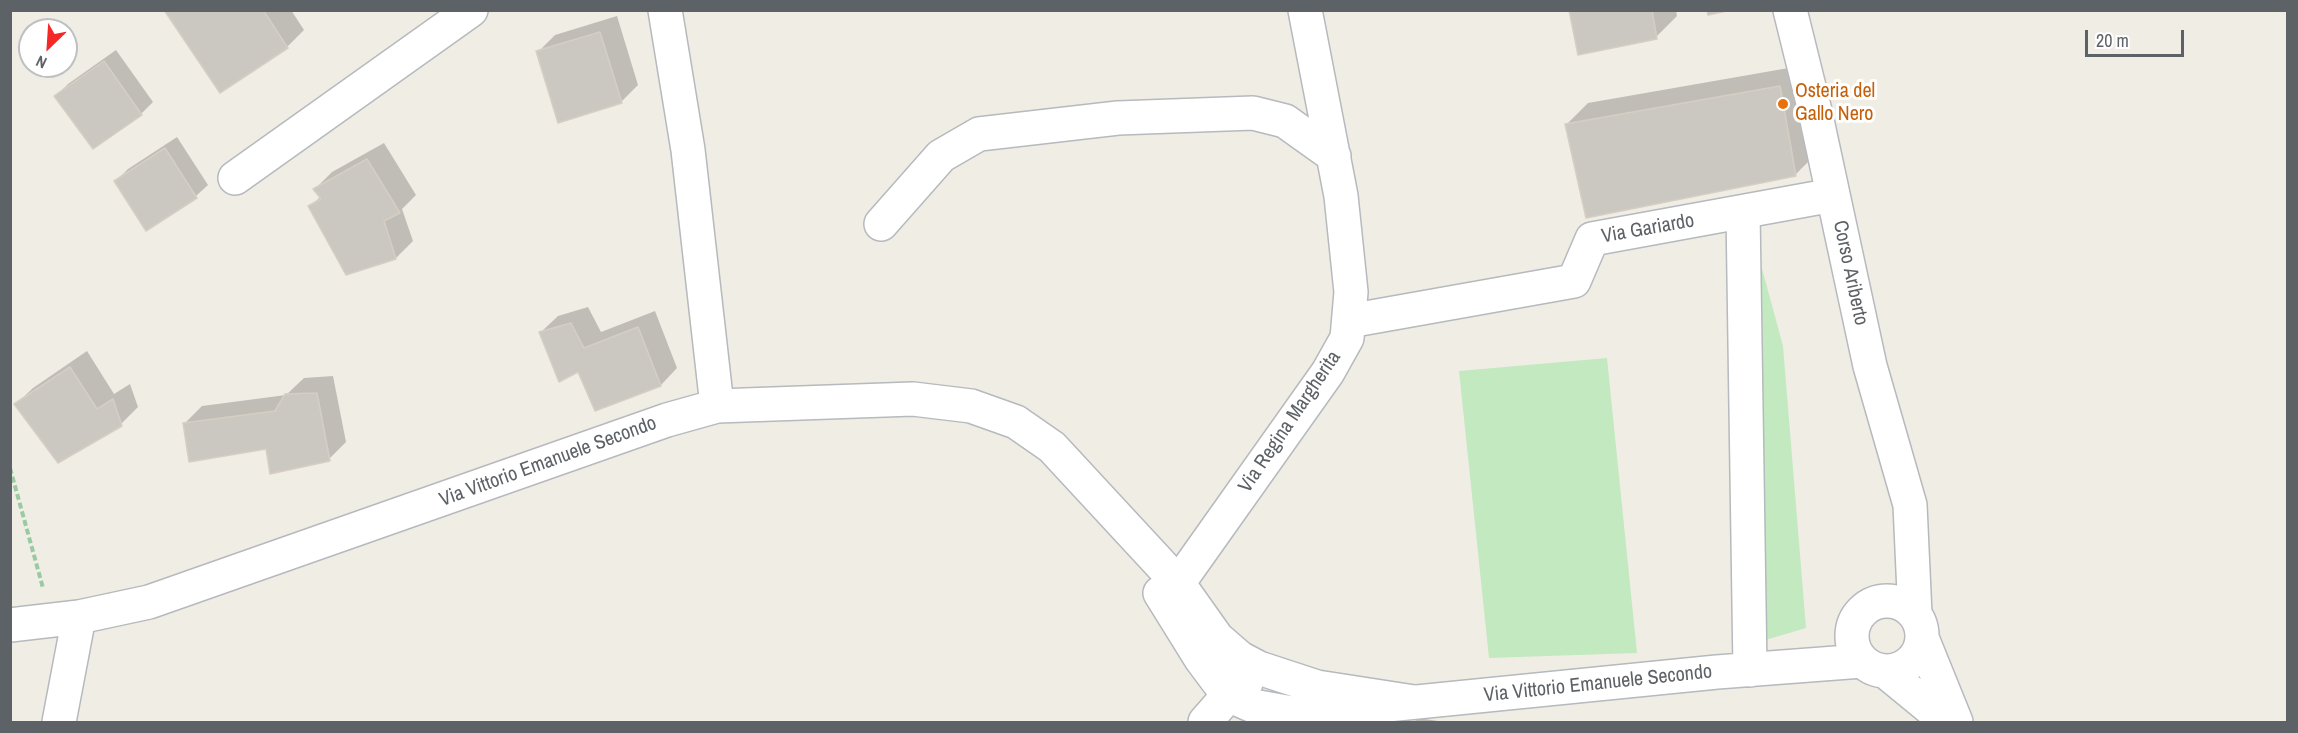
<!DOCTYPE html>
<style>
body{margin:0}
#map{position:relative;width:2298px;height:733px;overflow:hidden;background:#f0ede5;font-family:"Archivo Narrow",sans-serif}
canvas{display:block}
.frame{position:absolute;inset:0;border:12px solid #5d6267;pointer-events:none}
.north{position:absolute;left:18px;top:18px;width:60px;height:60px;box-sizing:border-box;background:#fff;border:2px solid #bec0c2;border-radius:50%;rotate:205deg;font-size:16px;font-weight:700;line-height:24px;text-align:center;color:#5d6267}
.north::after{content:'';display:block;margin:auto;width:21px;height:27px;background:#f52827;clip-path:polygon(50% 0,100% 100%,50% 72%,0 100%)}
.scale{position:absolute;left:2085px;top:30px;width:99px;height:27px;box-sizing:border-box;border:3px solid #5d6267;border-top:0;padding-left:8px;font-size:18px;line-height:21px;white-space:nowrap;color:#5d6267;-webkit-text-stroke:4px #fff;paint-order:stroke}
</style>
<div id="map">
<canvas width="2298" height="733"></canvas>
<div class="frame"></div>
<div class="north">N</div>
<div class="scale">20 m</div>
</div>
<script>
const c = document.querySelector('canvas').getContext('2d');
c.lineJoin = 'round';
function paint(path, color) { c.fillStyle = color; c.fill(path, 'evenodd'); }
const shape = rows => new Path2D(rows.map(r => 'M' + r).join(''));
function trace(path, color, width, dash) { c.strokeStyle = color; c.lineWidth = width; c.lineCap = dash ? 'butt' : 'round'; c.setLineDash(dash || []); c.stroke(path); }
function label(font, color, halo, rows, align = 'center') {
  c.font = font + ' "Archivo Narrow",sans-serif'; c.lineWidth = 6; c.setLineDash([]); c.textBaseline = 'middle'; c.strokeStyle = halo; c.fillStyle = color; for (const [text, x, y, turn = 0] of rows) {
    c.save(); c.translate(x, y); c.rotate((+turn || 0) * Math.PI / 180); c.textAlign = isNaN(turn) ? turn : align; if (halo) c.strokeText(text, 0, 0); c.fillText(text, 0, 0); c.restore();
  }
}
const green = shape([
 [1757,250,1783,346,1806,628,1762,641],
 [1607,358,1637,653,1489,658,1459,371]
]);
const shadow = shape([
 [166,10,291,10,304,30,287,47,221,91],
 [1570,10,1676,10,1677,16,1656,37],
 [617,16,638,85,621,102,538,52,555,35],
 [116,50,153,102,141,114,93,147,56,96,68,84],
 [1800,66,1816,154,1795,175,1567,124,1588,103],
 [177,137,208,185,196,196,147,229,116,181,128,169],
 [384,143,416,195,402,209,413,241,396,258,346,274,310,207,321,196,315,189,332,172],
 [588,307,601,332,655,311,677,368,661,385,579,370,541,332,558,316],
 [87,351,114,394,130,384,138,407,121,424,16,404,33,388],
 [333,376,346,442,329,459,268,447,185,423,202,406,286,395,304,378],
 [1418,718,1445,722,1414,722]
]);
const building = shape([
 [164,10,263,10,288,48,220,93,164,10],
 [1569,10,1652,10,1657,39,1578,55,1569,10],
 [1707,10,1731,10,1708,15,1707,10],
 [600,32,622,103,558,123,536,51,600,32],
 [104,61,142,115,93,149,54,96,104,61],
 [1780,86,1796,176,1586,218,1565,124,1780,86],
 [165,148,197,198,146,231,114,181,165,148],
 [367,159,400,213,384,221,396,259,346,275,308,206,321,199,313,189,367,159],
 [571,323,584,348,638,327,661,386,595,411,578,372,559,382,539,332,571,323],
 [70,367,97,409,113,399,122,426,58,463,14,404,70,367],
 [317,393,330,461,270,474,266,449,189,462,183,423,275,411,285,394,317,393]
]);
const path = shape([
 [10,468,43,588]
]);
const minor = shape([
 [665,10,688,150,717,406],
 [1790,10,1815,111,1870,366,1910,505,1915,615],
 [235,178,471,10],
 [1743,212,1750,670],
 [881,224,941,156,979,134,1118,118,1253,113,1285,121,1334,156],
 [1349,321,1574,281,1592,239,1833,195],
 [1160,593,1201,659,1228,695,1253,706,1297,714,1717,672,1862,661],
 [1167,599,1328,372,1347,338,1351,292,1341,196,1305,10],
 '1852 636a35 35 0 1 1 70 0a35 35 0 1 1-70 0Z',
 [10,625,79,617,149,602,667,420,717,406,913,399,971,406,1016,422,1052,447,1178,583,1217,638,1240,658,1259,668,1317,687,1414,702],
 [1922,638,1956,722],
 [1885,671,1947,722],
 [59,722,79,617],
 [1205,722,1234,689,1246,683]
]);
const markers = [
 [1783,104,6,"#e8710a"]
];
const foodNames = [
 ["Osteria del",1795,92],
 ["Gallo Nero",1795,115]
];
const streetNames = [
 ["Via Gariardo",1648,229,-10],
 ["Corso Ariberto",1850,273,78],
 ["Via Regina Margherita",1290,422,-56],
 ["Via Vittorio Emanuele Secondo",548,462,-20],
 ["Via Vittorio Emanuele Secondo",1598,684,-6]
];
paint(green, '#c3e9c0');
paint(shadow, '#0003');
paint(building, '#cbc8c2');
trace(building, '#d6cec3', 1.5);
trace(minor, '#b6b9bd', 36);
trace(path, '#99cba3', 4, [6, 3]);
trace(minor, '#fff', 33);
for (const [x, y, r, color] of markers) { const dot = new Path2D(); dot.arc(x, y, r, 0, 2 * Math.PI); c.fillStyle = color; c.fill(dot); trace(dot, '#fff', 2); }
label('20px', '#c56008', '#fff', foodNames, 'left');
label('20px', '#5d6267', '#fff', streetNames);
</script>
